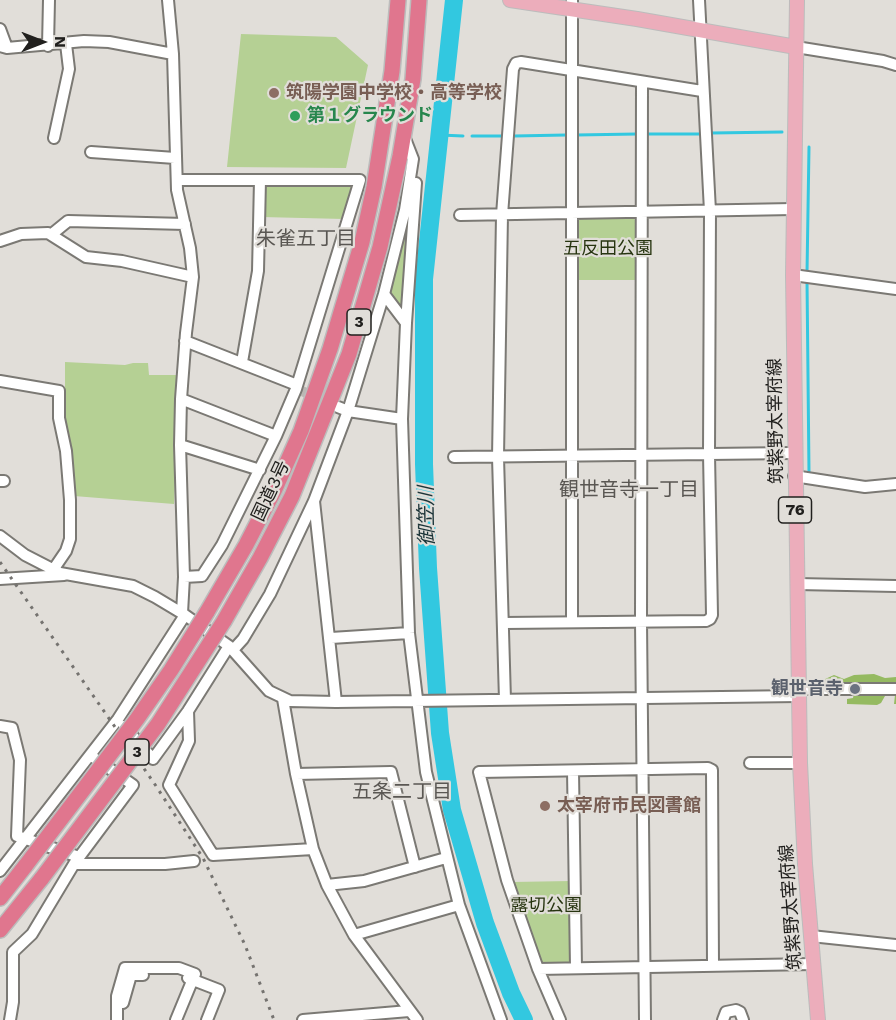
<!DOCTYPE html>
<meta charset="utf-8">
<style>
body{margin:0}
#map{position:relative;width:896px;height:1020px;overflow:hidden;background:#e1ded9;font-family:"Work Sans",sans-serif}
canvas{display:block}
.north{position:absolute;left:12px;top:12px;width:60px;height:60px;-webkit-text-stroke:4px #e1ded9;paint-order:stroke;rotate:90deg;font-size:16px;font-weight:700;line-height:24px;text-align:center;color:#21201e}
.north::after{content:'';display:block;margin:auto;width:21px;height:27px;background:#21201e;clip-path:polygon(50% 0,100% 100%,50% 72%,0 100%)}
</style>
<div id="map">
<canvas width="896" height="1020"></canvas>
<div class="north">N</div>
</div>
<script>
const c = document.querySelector('canvas').getContext('2d');
c.lineJoin = 'round';
function paint(path, color) { c.fillStyle = color; c.fill(path, 'evenodd'); }
const shape = rows => new Path2D(rows.map(r => 'M' + r).join(''));
function trace(path, color, width, dash) { c.strokeStyle = color; c.lineWidth = width; c.lineCap = dash ? 'butt' : 'round'; c.setLineDash(dash || []); c.stroke(path); }
function label(font, color, halo, rows, align = 'center') {
  c.font = font + ' "Work Sans","Noto Sans JP",sans-serif'; c.lineWidth = 4.5; c.setLineDash([]); c.textBaseline = 'middle'; c.strokeStyle = halo; c.fillStyle = color; for (const [text, x, y, turn = 0] of rows) {
    c.save(); c.translate(x, y); c.rotate((+turn || 0) * Math.PI / 180); c.textAlign = isNaN(turn) ? turn : align; if (halo) c.strokeText(text, 0, 0); c.fillText(text, 0, 0); c.restore();
  }
}
const green = shape([
 [241,34,336,37,368,65,346,168,227,167],
 [263,184,353,185,344,219,262,217],
 [581,217,633,217,637,223,637,280,578,280,578,222],
 [404,226,409,227,403,312,389,291],
 [65,362,125,365,133,363,148,363,149,375,179,375,174,504,74,496,65,423],
 [571,881,573,961,568,966,539,966,512,882]
]);
const forest = shape([
 [874,674,885,678,896,677,896,704,894,704,895,695,890,694,885,696,881,703,877,705,847,704,847,699,853,698,854,693,834,696,825,693,823,687,823,680,834,675,844,679,854,675]
]);
const stream = shape([
 [711,133,782,132],
 [646,134,702,134],
 [440,135,463,136],
 [576,135,637,134],
 [472,136,504,136],
 [514,136,566,135],
 [807,273,809,147],
 [807,280,809,473]
]);
const river = shape([
 [454,0,424,279,424,464,428,568,440,733,452,810,485,923,511,993,524,1020]
]);
const minorTunnel = shape([
 [302,391,335,406]
]);
const minor = shape([
 [168,0,173,54,177,190,190,248,193,277,186,333,181,399,180,445,184,577,182,613],
 [572,0,572,622],
 [0,29,7,48],
 [0,46,7,48,84,41,109,42,173,54],
 [48,46,49,0],
 [796,47,883,61,896,65],
 [642,82,641,622,645,1020],
 [54,138,69,69,66,44],
 [91,152,175,158],
 [177,180,360,180,296,389,276,436,222,545,202,576,184,577],
 [460,215,793,209],
 [52,234,68,221,185,224],
 [0,241,21,234,48,233,86,257,122,261,193,277],
 [793,275,896,289],
 [384,294,406,323,402,419,409,633,426,772,459,905,501,1020],
 [406,323,416,183],
 [185,341,297,385],
 [242,362,258,271,260,180],
 [0,381,59,391,59,418,66,451,70,500,70,539,66,551,53,570],
 [181,399,276,436],
 [338,407,348,411,402,419],
 [180,445,260,470],
 [454,457,794,453],
 [794,476,865,487,896,484],
 [0,481,4,481],
 [314,501,336,702],
 [0,536,25,555,60,573,133,586,155,597,185,615,229,646,269,691,290,701,336,702,799,696],
 [0,579,64,575],
 [797,584,896,586],
 [504,623,706,621,710,619,712,615,709,454,710,211,699,0],
 [331,638,409,633],
 [233,650,243,639,270,594,314,501,348,411,384,294,405,210,413,159,404,136],
 [799,689,896,689],
 [283,699,296,774,313,849,327,885,354,935,417,1020],
 [505,700,498,457,502,215,513,69,516,63,521,62,702,91],
 [188,711,189,741,169,785,213,855,313,849],
 [0,726,12,728,20,760,17,836,79,857],
 [124,726,153,759,188,711,229,646],
 [750,763,800,763],
 [573,771,576,968],
 [296,774,391,772,415,867],
 [74,864,165,864,194,861],
 [0,871,118,719,185,615],
 [327,885,364,881,446,858],
 [354,935,459,905],
 [811,936,896,945],
 [538,969,813,964],
 [188,978,219,990,207,1020],
 [123,1003,131,975,143,975],
 [10,1020,13,1002,13,952,32,934,74,864,133,785,90,755],
 [117,1020,117,996,125,968,179,968,195,974,176,1020],
 [303,1020,409,1011],
 [560,1020,538,969,507,880,479,772,708,768,712,770,713,965],
 [723,1020,726,1012,736,1010,740,1012,743,1020]
]);
const major = shape([
 [510,0,637,19,796,47],
 [797,0,793,275,800,763,805,864,818,1020]
]);
const highway = shape([
 [207,612,246,545,275,489,301,431,330,349,362,242,374,187,392,71,398,0],
 [224,621,260,558,292,496,349,354,380,247,400,156,413,79,419,0],
 [0,898,26,865],
 [0,930,42,878]
]);
const rail = shape([
 [0,562,154,783,203,858,245,945,274,1020]
]);
const highwayBridge = shape([
 [26,865,137,719,171,670,207,612],
 [42,878,158,724,224,621]
]);
const markers = [
 [274,93,6,"#8d6e63"],
 [295,116,6,"#2e9e5b"],
 [855,689,6,"#6b7280"],
 [545,806,6,"#8d6e63"]
];
const shields = [
 [359,322,24],
 [795,510,33],
 [137,752,24]
];
const shieldNames = [
 ["3",359,322],
 ["76",795,510],
 ["3",137,752]
];
const educationNames = [
 ["筑陽学園中学校・高等学校",286,93],
 ["太宰府市民図書館",557,806]
];
const leisureNames = [
 ["第１グラウンド",307,116]
];
const parkNames = [
 ["五反田公園",608,249],
 ["露切公園",546,906]
];
const streetNames = [
 ["筑紫野太宰府線",776,421,-91],
 ["国道3号",271,491,-65],
 ["筑紫野太宰府線",791,907,-94]
];
const worshipNames = [
 ["観世音寺",843,689]
];
const neighbourhoodNames = [
 ["朱雀五丁目",306,239],
 ["観世音寺一丁目",629,490],
 ["五条二丁目",402,792]
];
const waterNames = [
 ["御笠川",427,516,-91]
];
paint(green, '#b5d094');
paint(forest, '#95ba61');
trace(stream, '#32c8e0', 3);
trace(river, '#32c8e0', 18);
trace(minorTunnel, '#bbb8b4', 10, [10, 5]);
trace(minor, '#7b7974', 14);
trace(major, '#bcbcbc', 16);
trace(highway, '#bcbcbc', 18);
trace(minor, '#fff', 10);
trace(major, '#ecadbb', 14);
trace(highway, '#e0768e', 15);
trace(rail, '#757370', 3, [3, 6]);
trace(highwayBridge, '#bcbcbc', 18, []);
trace(highwayBridge, '#e0768e', 15);
for (const [x, y, r, color] of markers) { const dot = new Path2D(); dot.arc(x, y, r, 0, 2 * Math.PI); c.fillStyle = color; c.fill(dot); trace(dot, '#e1ded9', 2); }
for (const [x, y, w] of shields) { const box = new Path2D(); box.roundRect(x - w / 2, y - 13, w, 26, 4.5); c.fillStyle = '#e1ded9'; c.fill(box); trace(box, '#21201e', 1.5); }
label('bold 16px', '#21201e', null, shieldNames);
label('bold 18px', '#785e54', '#e1ded9', educationNames, 'left');
label('bold 18px', '#27864d', '#e1ded9', leisureNames, 'left');
label('18px', '#273510', '#e1ded9', parkNames);
label('18px', '#21201e', '#e1ded9', streetNames);
label('bold 18px', '#5b616d', '#e1ded9', worshipNames, 'right');
label('20px', '#5a5753', '#e1ded9', neighbourhoodNames);
label('italic 20px', '#1c3438', '#e1ded9', waterNames);
</script>
